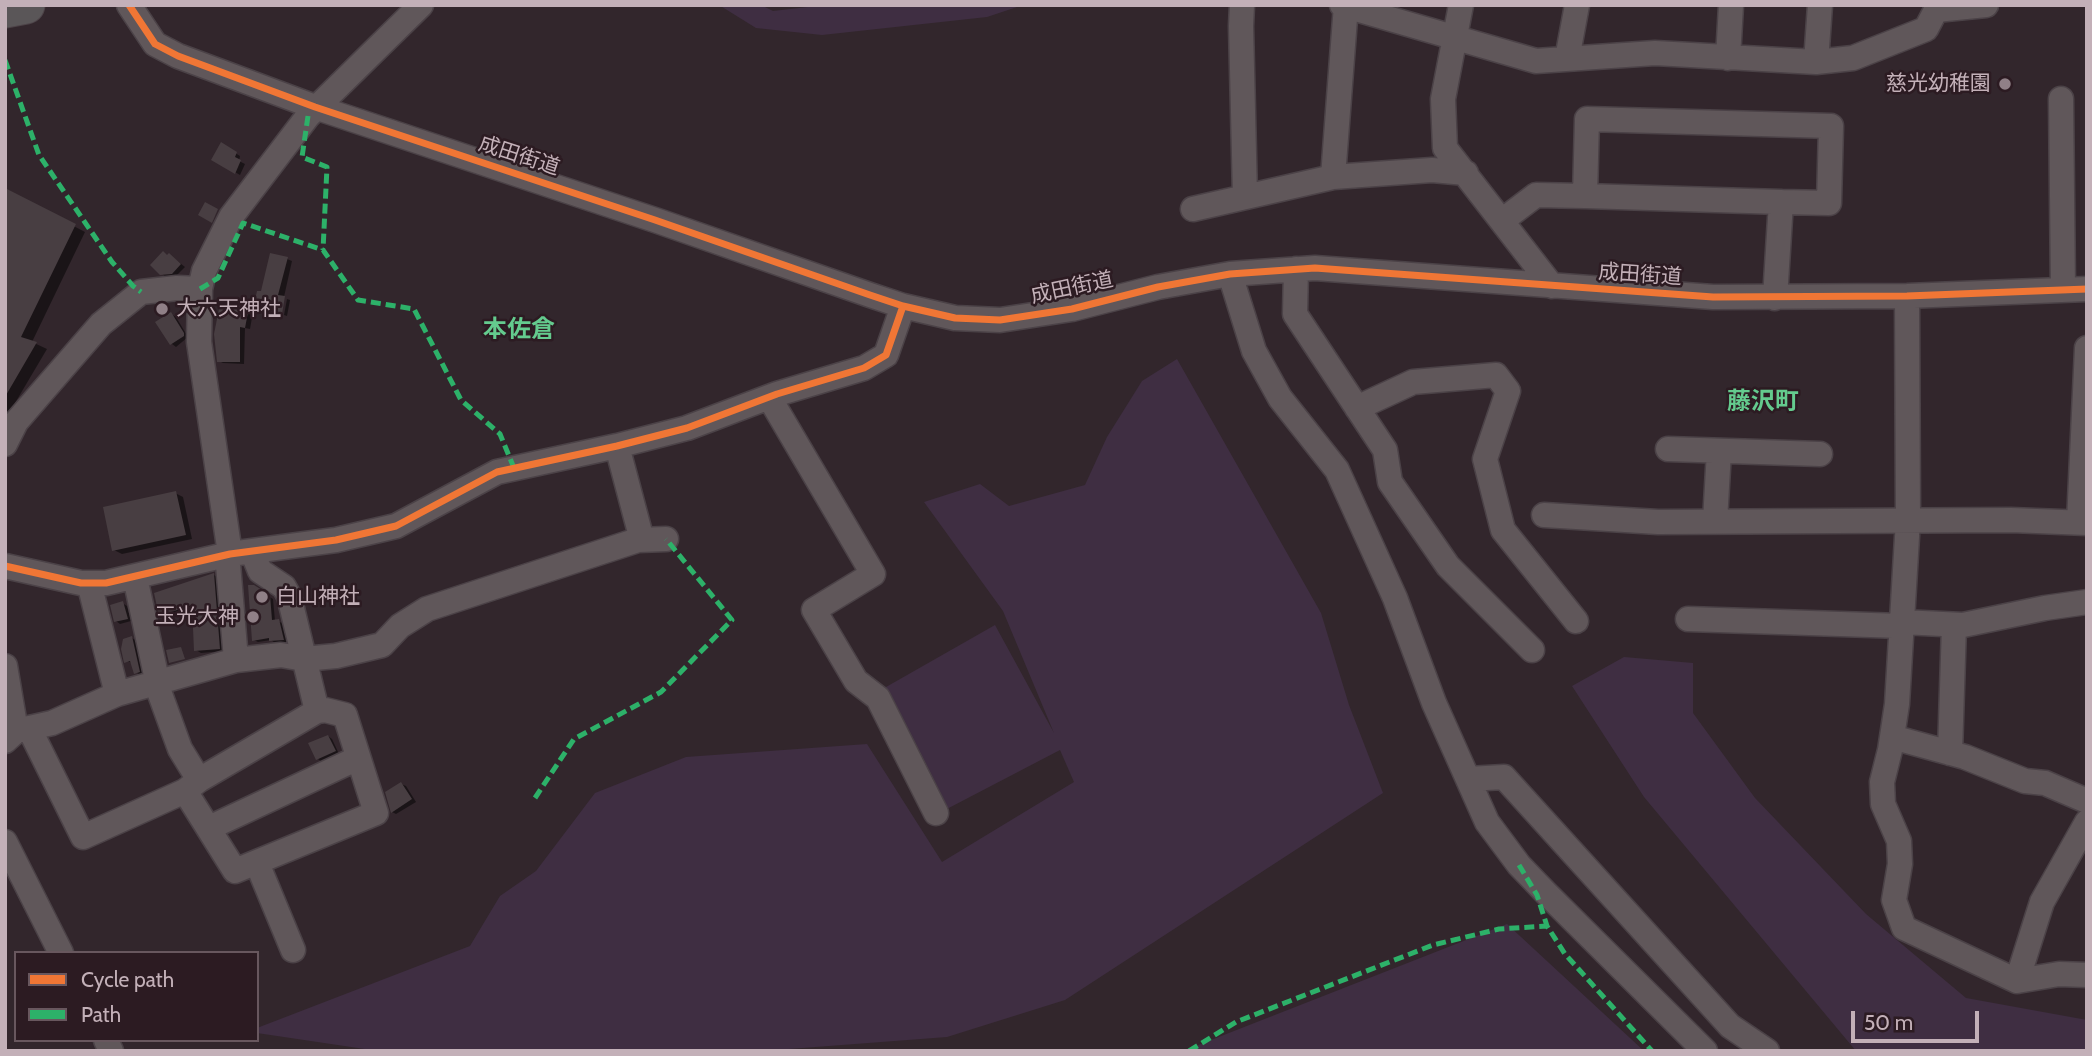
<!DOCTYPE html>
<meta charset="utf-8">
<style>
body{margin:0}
#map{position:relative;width:2092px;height:1056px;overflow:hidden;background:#32262c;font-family:Cabin,sans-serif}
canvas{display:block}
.frame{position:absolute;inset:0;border:7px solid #c3b0b8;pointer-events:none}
.legend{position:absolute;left:14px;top:951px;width:245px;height:91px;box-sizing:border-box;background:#2c1b22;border:2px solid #68575e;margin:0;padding:9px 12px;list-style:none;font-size:21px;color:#c3b0b8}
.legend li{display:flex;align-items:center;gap:14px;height:35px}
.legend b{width:35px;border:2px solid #68575e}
.scale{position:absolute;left:1851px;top:1011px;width:128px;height:32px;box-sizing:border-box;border:4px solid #c3b0b8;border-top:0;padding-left:9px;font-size:21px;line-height:24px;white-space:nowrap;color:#c3b0b8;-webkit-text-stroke:5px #2c1b22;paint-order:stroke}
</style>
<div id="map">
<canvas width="2092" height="1056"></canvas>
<div class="frame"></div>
<ul class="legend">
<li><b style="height:9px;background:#f07635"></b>Cycle path</li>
<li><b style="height:9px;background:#2db169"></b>Path</li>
</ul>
<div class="scale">50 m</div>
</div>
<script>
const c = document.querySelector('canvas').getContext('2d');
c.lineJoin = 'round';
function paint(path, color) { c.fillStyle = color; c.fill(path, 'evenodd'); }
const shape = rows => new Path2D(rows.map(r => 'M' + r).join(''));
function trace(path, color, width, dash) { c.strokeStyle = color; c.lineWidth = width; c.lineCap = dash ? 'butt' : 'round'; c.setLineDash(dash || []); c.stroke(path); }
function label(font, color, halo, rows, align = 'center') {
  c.font = font + ' Cabin,"Noto Sans JP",sans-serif'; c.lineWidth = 5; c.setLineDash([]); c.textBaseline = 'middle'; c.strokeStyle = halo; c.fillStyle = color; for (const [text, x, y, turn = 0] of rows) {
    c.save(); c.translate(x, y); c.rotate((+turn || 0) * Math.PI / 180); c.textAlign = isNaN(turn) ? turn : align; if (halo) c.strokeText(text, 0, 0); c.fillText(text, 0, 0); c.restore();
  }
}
const green = shape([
 [719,5,761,5,773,11,825,5,1023,5,987,17,822,35,756,28],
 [1177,359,1321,613,1349,705,1383,793,1065,1000,947,1037,763,1051,378,1051,257,1033,257,1028,470,946,500,896,536,871,595,793,686,757,867,744,942,862,1074,782,1060,750,943,811,879,691,995,625,1054,733,1003,611,924,502,980,484,1009,506,1085,485,1107,437,1142,381],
 [1624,657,1693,663,1693,713,1755,798,1866,914,1966,998,2087,1020,2087,1051,1856,1051,1644,797,1572,686],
 [1507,924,1644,1051,1183,1051]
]);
const shadow = shape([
 [222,145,240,156,239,161,245,164,240,175,214,160],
 [5,190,85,232,32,342,47,349,5,420],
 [170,255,185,267,177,275,166,277,161,273],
 [287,259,292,261,280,315,255,308,262,293],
 [287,299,290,300,287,316,284,315],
 [222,306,253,312,250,329,245,328,244,364,223,363,219,361],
 [171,314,176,317,188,337,176,347,172,344,158,322],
 [175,493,183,497,192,539,122,554,114,550],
 [214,575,218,578,224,651,201,653,196,650,194,608,165,618,160,615],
 [254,587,273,599,275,621,283,623,288,642,275,643,271,640,258,642,254,640],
 [122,603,127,606,131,621,120,624,116,621],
 [132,638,137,641,144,674,140,675,136,672,133,663,126,661],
 [328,736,332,739,339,754,322,762,318,759],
 [401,784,406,786,416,802,396,814,392,812]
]);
const building = shape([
 [221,142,237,152,235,157,241,160,235,174,211,160],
 [5,188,76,224,21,337,37,342,5,397],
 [205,202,218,209,212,223,198,215],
 [163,251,167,255,169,253,181,264,172,274,160,275,150,265],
 [270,253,288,257,278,295,285,296,282,314,253,309,257,291,261,291],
 [220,304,249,307,245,328,240,327,240,362,217,362,214,334],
 [171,312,184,333,184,336,170,345,155,322],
 [176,491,186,535,112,551,103,507],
 [214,573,220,649,194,651,192,605,159,616,154,593],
 [248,585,254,585,270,595,272,620,279,619,284,640,269,641,269,638,252,641],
 [123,601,128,619,114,622,110,605],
 [132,636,140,672,134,674,130,661,124,663,121,649,123,639],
 [181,647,185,659,169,663,166,650],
 [328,735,336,751,316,760,308,743],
 [401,782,412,799,391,813,385,792]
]);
const minor = shape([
 [129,5,155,44,178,56,315,107,655,220,870,295,903,306,955,318,1000,320,1072,309,1158,287,1230,274,1315,268,1713,297,1907,296,2087,289],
 [1242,5,1241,26,1245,197],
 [1342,5,1536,61,1655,53,1816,62,1853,58,1926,29,1936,10],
 [1461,5,1443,99,1445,148,1552,286],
 [1936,5,1936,10,1986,5],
 [1728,58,1731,5],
 [1567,59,1577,5],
 [1816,62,1820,5],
 [2061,99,2063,289],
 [1333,177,1346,5],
 [1193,209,1333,177,1432,170,1466,173],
 [1503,220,1536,195,1585,196,1781,202,1829,203,1831,126,1587,119,1585,196],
 [1296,269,1295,314,1385,450,1390,482,1448,566,1532,650],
 [1230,274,1254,351,1280,398,1337,470,1395,598,1434,703,1487,822,1519,865,1545,892,1705,1051],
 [1907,296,1908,520,1897,704,1890,750,1882,782,1883,804,1899,841,1900,864,1894,900,1904,928,2017,981,2059,974,2087,975],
 [1775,298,1781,202],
 [769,397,873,574,814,610,856,681,878,698,936,813],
 [1357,408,1413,382,1496,375,1508,391,1485,459,1503,530,1576,621],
 [5,444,16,422,101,324,141,292,177,288,200,289],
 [617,446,642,540],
 [1668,449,1820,454],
 [1544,515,1658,522,2011,520,2087,523],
 [1715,521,1719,451],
 [2079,522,2087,348],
 [252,551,260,571,284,587,289,596,317,711],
 [5,566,81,583,106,583,230,554,336,540,396,526,497,472,617,446,687,428,777,394,864,368,886,355,903,306],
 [135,577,160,694,180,749,199,780],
 [89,583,117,694],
 [1688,619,1901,626],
 [1902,622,1963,625,2045,608,2087,602],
 [236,660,228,564,230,554,199,342,200,289,204,271,231,217,308,116,421,5],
 [5,666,16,731],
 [29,728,83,837,185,791,199,780,317,711,325,710,345,715,376,813,235,871,185,791],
 [1892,737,1965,757,2025,781,2045,783,2087,801],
 [5,741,16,731,52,723,117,694,236,660,281,655,304,659,336,656,382,645,400,626,427,609,638,540,666,539],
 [1950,753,1954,625],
 [1468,779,1504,777,1730,1026,1767,1051],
 [209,828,358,758],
 [5,842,61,953],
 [257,863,293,950],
 [2017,981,2042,902,2087,822],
 [106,1040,111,1051]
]);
const highway = shape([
 [5,9,26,5]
]);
const quiet = shape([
 [5,60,39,155,112,262,133,286,141,292],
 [308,116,302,157,327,167,323,250],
 [200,289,218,278,243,223,323,250,358,300,414,309,461,400,500,434,514,468],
 [535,798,574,739,661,692,732,620,666,539],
 [1519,865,1537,895,1547,926,1565,954,1652,1051],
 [1189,1051,1236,1022,1433,945,1499,929,1547,926]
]);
const cycleway = shape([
 [129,5,155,44,178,56,315,107,655,220,870,295,903,306,955,318,1000,320,1072,309,1158,287,1230,274,1315,268,1713,297,1907,296,2087,289],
 [5,566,81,583,106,583,230,554,336,540,396,526,497,472,617,446,687,428,777,394,864,368,886,355,903,306]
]);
const markers = [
 [2005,84,7,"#908087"],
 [162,309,7,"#908087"],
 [262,597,7,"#908087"],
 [253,617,7,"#908087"]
];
const poiNames = [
 ["慈光幼稚園",1991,84],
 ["大六天神社",176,309,"left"],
 ["白山神社",276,597,"left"],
 ["玉光大神",239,617]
];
const streetNames = [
 ["成田街道",519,156,18],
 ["成田街道",1640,275,4],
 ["成田街道",1072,288,-12]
];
const quarterNames = [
 ["本佐倉",519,330],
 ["藤沢町",1763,402]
];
paint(green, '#3f2e42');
paint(shadow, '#0007');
paint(building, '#483e42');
trace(minor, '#4b4247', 27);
trace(highway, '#4d4348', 39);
trace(minor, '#60575a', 24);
trace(highway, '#5a5658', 37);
trace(quiet, '#2db169', 5, [10, 5]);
trace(cycleway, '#f07635', 7);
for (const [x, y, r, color] of markers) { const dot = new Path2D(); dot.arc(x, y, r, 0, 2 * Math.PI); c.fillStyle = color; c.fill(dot); trace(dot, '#2c1b22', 2.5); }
label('21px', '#c3b0b8', '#2c1b22', poiNames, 'right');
label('21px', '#c3b0b8', '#2c1b22', streetNames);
label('bold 24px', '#64cb8e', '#2c1b22', quarterNames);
</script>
